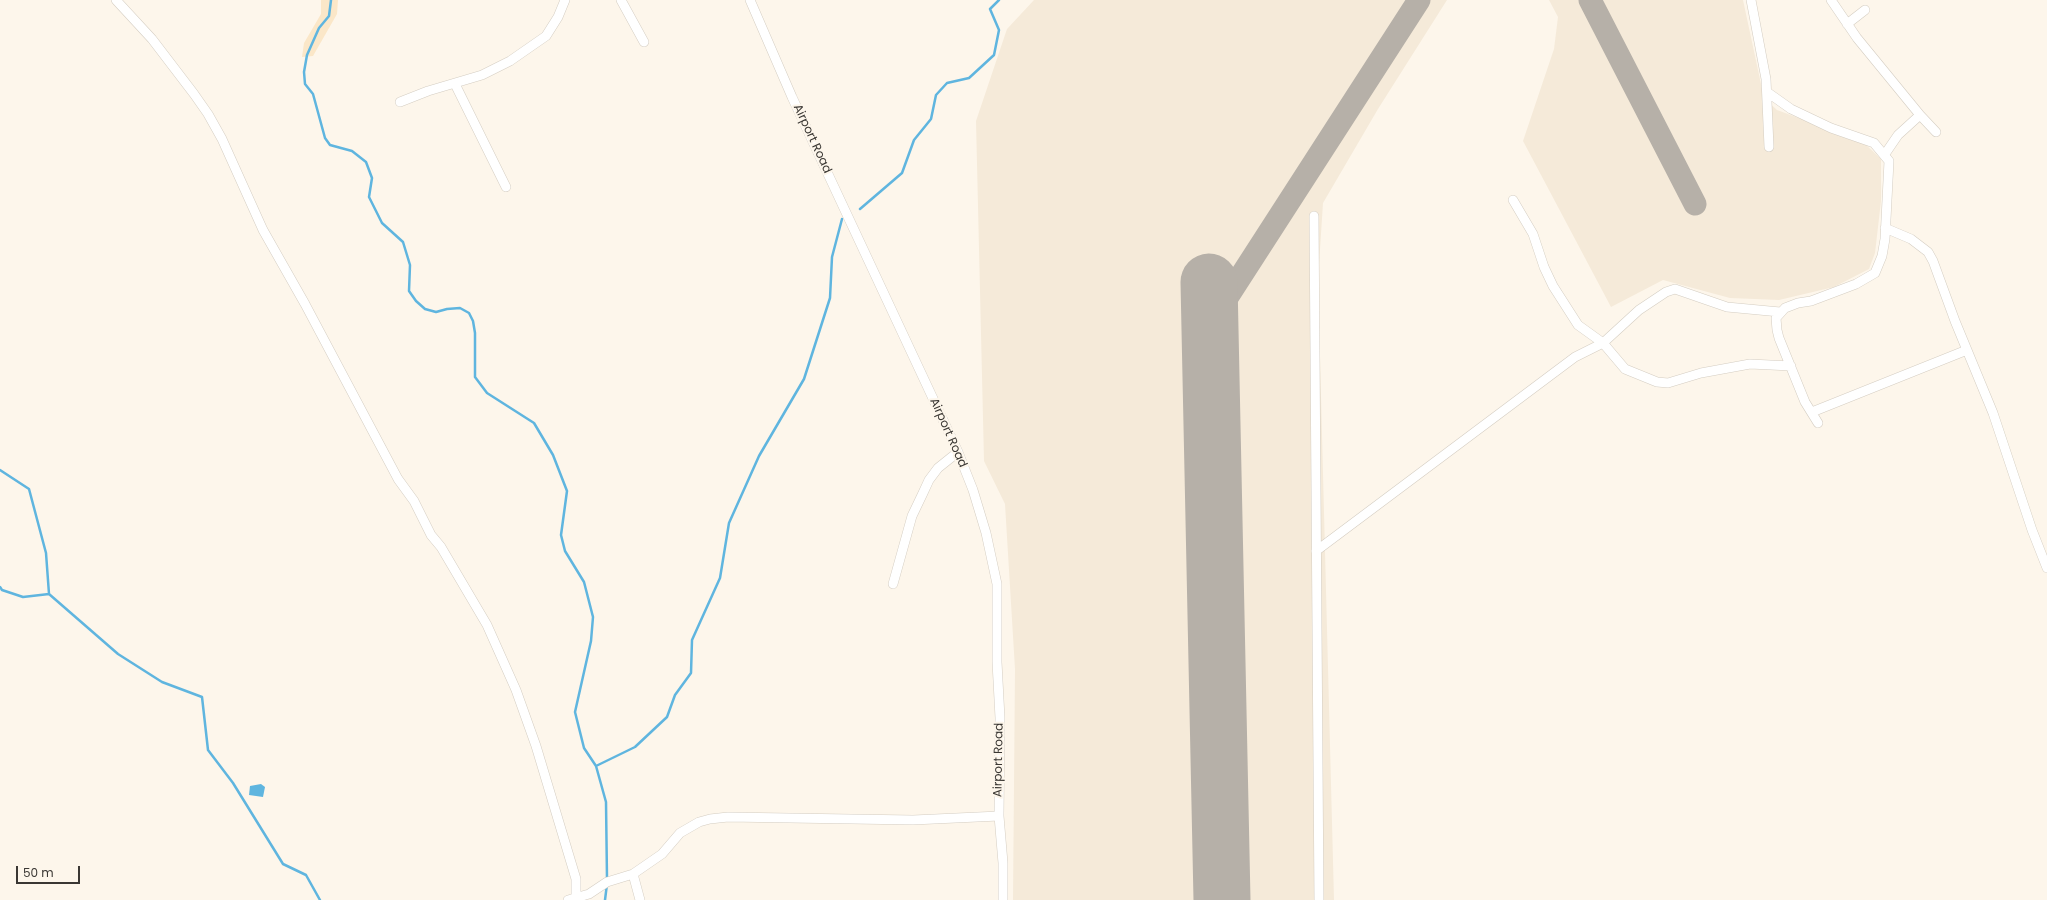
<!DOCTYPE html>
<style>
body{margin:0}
#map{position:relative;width:2047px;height:900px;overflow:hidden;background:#fdf6eb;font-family:Poppins,sans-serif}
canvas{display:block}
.scale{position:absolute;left:16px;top:866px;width:64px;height:18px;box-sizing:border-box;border:2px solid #3a3733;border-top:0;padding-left:5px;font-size:12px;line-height:14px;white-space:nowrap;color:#3a3733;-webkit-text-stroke:3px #fdf6eb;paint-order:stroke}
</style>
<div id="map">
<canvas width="2047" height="900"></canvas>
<div class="scale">50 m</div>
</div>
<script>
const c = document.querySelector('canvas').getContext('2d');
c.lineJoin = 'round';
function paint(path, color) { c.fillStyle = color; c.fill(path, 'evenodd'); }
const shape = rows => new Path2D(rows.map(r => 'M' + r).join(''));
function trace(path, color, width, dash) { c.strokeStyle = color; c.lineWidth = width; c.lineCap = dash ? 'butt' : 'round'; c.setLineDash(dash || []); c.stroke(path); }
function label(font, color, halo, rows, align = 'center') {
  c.font = font + ' Poppins,sans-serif'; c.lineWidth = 4; c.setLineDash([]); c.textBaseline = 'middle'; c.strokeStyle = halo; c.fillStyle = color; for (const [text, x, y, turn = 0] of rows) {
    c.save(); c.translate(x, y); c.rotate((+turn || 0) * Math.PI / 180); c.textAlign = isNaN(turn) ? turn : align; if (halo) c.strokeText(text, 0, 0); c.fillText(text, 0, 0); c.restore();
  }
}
const built = shape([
 [1034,0,1447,0,1378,109,1323,203,1318,280,1334,900,1013,900,1015,669,1005,504,984,461,976,121,1007,29],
 [1549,0,1743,0,1764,98,1777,110,1863,142,1881,159,1881,201,1875,253,1869,269,1834,287,1779,300,1730,298,1663,280,1611,307,1523,141,1554,49,1558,17]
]);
const green = shape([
 [321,0,338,0,337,14,313,56,302,57,304,43,321,14]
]);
const water = shape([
 [261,784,265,787,263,797,249,795,250,786]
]);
const stream = shape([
 [331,0,329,16,319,28,307,55,304,72,305,84,313,94,325,138,330,145,352,151,366,162,372,178,369,197,382,223,403,242,410,265,409,291,416,301,425,309,436,312,447,309,460,308,469,313,473,321,475,333,475,377,487,393,534,423,553,455,567,491,561,535,565,551,584,582,593,617,591,641,575,712,584,748,596,766,606,802,607,879],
 [860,209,902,173,914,140,931,119,936,95,947,83,969,78,994,55,999,30,990,9,999,0],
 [0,470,29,489,46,553,49,594,118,654,162,682,202,697,208,750,233,783,283,864,306,875,320,900],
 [0,587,2,590,23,597,49,594],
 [596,766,635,747,667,717,675,695,691,673,692,640,720,578,729,523,759,456,804,379,830,298,832,257,842,219],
 [605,900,607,884]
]);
const taxiway = shape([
 [1590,0,1695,204],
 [1210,324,1419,0]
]);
const runway = shape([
 [1209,282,1222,900]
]);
const minor = shape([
 [116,0,152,39,194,94,208,114,222,139,263,230,305,304,398,479,414,501,431,535,441,547,487,625,516,690,536,746,576,879,576,898],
 [621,0,644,42],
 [750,0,792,97,958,452,973,490,986,533,997,584,997,662,1000,718,999,816,1003,863,1003,900],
 [1751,0,1766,79,1769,147],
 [1831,0,1857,38,1920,115,1898,135,1885,154],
 [1847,24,1865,10],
 [455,84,506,187],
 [1767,92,1791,109,1831,128,1874,143,1889,161,1885,239,1882,256,1875,273,1856,284,1811,301,1798,303,1785,308,1776,318,1777,330,1779,338,1805,402,1818,423],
 [400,102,428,91,482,75,510,61,546,36,558,17,565,0],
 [1920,115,1936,132],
 [1513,200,1533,234,1544,267,1553,286,1578,325,1603,343,1625,369,1657,382,1668,383,1701,373,1750,364,1791,366],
 [1314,216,1319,900],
 [1885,228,1911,239,1928,252,1933,261,1955,321,1993,413,2032,530,2047,568],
 [1812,412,1967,350],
 [1316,551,1575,357,1603,343,1639,310,1666,292,1675,289,1727,307,1780,312],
 [893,584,912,516,923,493,929,480,938,468,958,452],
 [633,874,662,854,680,833,699,822,710,819,728,817,913,820,999,816],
 [568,900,589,894,607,882,633,874,640,900]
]);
const streetNames = [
 ["Airport Road",812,139,65],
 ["Airport Road",948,433,66],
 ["Airport Road",999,760,-89]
];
paint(built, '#f5ead9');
paint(green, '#fbe7c8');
paint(water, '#5fb5df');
trace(stream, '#5fb5df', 2.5);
trace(taxiway, '#b6b0a8', 23);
trace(runway, '#b6b0a8', 57);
trace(minor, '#d4cdc2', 10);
trace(minor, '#fff', 9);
label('12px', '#3a3733', '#fdf6eb', streetNames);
</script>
